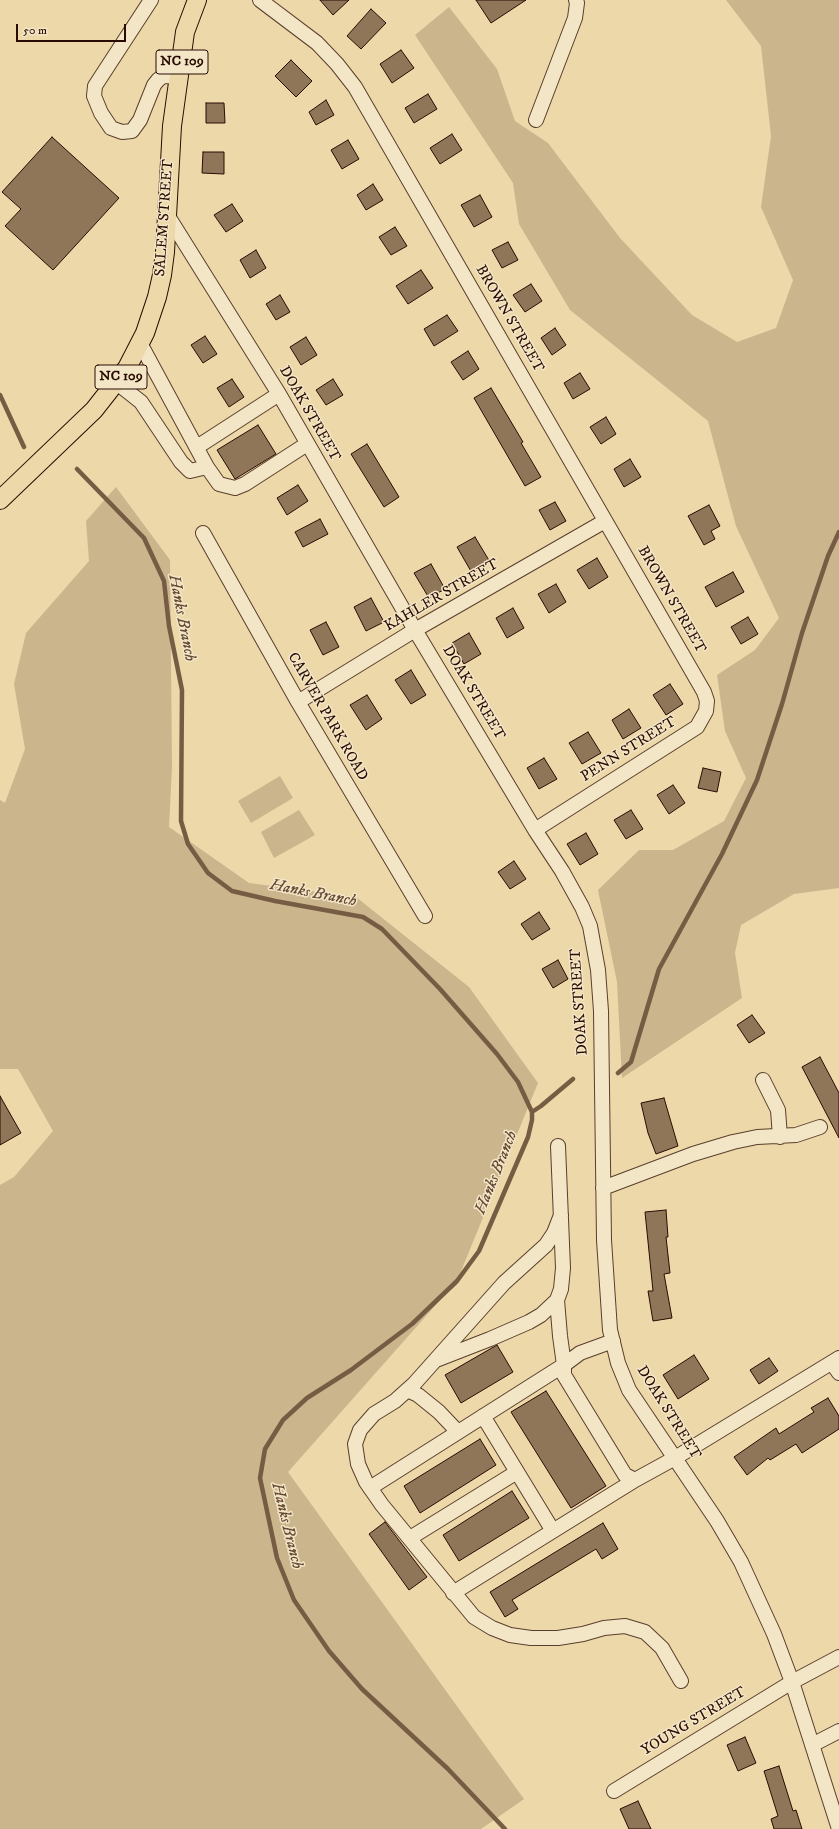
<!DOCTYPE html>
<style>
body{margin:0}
#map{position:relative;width:839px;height:1829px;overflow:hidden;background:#ecd8a9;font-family:"IM FELL DW Pica",serif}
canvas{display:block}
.scale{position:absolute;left:16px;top:24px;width:110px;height:18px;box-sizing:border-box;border:2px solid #2a0b02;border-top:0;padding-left:5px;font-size:12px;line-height:14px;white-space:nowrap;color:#2a0b02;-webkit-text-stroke:3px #f3e6c7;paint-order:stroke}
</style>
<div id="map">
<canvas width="839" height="1829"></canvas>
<div class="scale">50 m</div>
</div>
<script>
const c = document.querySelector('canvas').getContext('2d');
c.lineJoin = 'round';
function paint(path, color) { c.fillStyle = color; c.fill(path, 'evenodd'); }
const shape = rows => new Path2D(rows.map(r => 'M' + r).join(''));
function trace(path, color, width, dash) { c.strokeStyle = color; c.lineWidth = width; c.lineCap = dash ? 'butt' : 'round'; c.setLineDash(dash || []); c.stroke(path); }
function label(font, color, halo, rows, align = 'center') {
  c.font = font + ' "IM FELL DW Pica",serif'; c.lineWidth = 3; c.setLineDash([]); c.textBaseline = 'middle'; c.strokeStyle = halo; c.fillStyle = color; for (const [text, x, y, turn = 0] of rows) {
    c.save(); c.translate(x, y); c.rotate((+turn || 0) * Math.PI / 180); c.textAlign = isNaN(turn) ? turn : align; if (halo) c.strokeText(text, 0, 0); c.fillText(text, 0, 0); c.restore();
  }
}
const green = shape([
 [726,0,839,0,839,888,794,894,741,925,735,953,742,998,622,1078,617,982,598,890,639,850,673,850,724,821,746,778,725,731,717,675,755,650,779,618,736,526,708,421,570,310,519,224,513,183,415,35,449,7,497,69,515,121,548,143,620,238,692,315,737,342,776,328,793,280,761,207,771,136,761,46],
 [116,487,170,560,172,767,169,827,249,883,356,897,469,987,538,1083,457,1281,288,1472,524,1799,481,1829,0,1829,0,1185,14,1177,53,1131,18,1069,0,1069,0,800,5,803,25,749,14,684,26,633,89,561,86,521],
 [280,776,293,798,251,823,238,801],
 [299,810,315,835,274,858,261,832]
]);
const stream = shape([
 [0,395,24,447],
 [77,469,144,538,164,581,169,626,182,690,181,821,188,844,208,873,232,891,275,901,363,917,382,929,440,989,497,1054,518,1082,532,1112,532,1120,528,1137,479,1251,457,1281,412,1324,351,1370,307,1398,283,1420,265,1449,260,1478,277,1558,294,1600,329,1651,362,1689,448,1769,505,1829],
 [618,1073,631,1062,659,969,722,854,757,780,782,704,802,633,828,556,839,532],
 [532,1112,541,1106,573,1079]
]);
const building = shape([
 [320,0,349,0,333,15,320,0],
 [476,0,526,0,491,23,476,0],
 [371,9,386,23,361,49,347,36,371,9],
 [401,50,414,68,392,83,380,64,401,50],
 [291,60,312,81,296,97,275,76,291,60],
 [428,94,437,109,414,123,405,108,428,94],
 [326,100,334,115,316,125,309,112,326,100],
 [206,103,224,103,225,123,206,123,206,103],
 [452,134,462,150,440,164,430,148,452,134],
 [52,137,119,198,53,270,5,226,21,209,2,192,52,137],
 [348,140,359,159,342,169,331,150,348,140],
 [203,152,224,152,224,174,202,173,203,152],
 [373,184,383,200,366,210,357,195,373,184],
 [480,195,492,217,474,227,461,205,480,195],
 [232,204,243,221,226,232,214,215,232,204],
 [395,227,407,246,391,255,379,237,395,227],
 [508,242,518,260,502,268,492,250,508,242],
 [256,250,266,268,250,278,240,260,256,250],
 [421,270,433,288,408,304,396,286,421,270],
 [531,284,542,301,525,312,513,295,531,284],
 [280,295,290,312,276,320,266,304,280,295],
 [447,315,458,331,434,346,424,329,447,315],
 [555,328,566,345,552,355,541,338,555,328],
 [205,336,217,354,203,363,191,345,205,336],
 [306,337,317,355,301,365,290,347,306,337],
 [468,351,479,369,463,380,451,362,468,351],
 [580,373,590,389,573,399,564,383,580,373],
 [232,379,244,397,229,407,217,388,232,379],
 [333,379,343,395,326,405,316,390,333,379],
 [491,388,523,442,521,443,541,477,525,486,474,398,491,388],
 [606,417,616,434,601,444,590,427,606,417],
 [258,425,276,454,235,479,217,450,258,425],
 [367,444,399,497,384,507,351,454,367,444],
 [630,459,641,477,624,487,614,469,630,459],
 [298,485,308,501,287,515,277,498,298,485],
 [555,502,566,521,550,530,539,510,555,502],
 [709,505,720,526,711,531,715,539,704,545,688,516,709,505],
 [320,519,328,534,303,547,295,532,320,519],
 [475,537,490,562,472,573,457,547,475,537],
 [597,558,608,577,589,589,577,570,597,558],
 [431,564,445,589,429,598,414,573,431,564],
 [733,572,744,592,716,607,705,587,733,572],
 [556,584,566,602,549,613,538,594,556,584],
 [371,598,384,622,366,631,354,607,371,598],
 [513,608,524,628,507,638,496,618,513,608],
 [748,617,758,634,741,644,731,627,748,617],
 [326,622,339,647,323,655,310,630,326,622],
 [469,633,481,654,464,664,452,643,469,633],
 [411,670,426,695,411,704,395,680,411,670],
 [670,684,683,704,666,715,653,695,670,684],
 [367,695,382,719,366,730,350,705,367,695],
 [629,709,641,728,623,739,612,720,629,709],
 [588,732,601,753,582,764,569,743,588,732],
 [544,758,557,779,539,789,527,768,544,758],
 [703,768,721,772,717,792,698,788,703,768],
 [673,785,685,803,669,814,657,795,673,785],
 [631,810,643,829,626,839,614,820,631,810],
 [586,833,598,854,580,865,567,844,586,833],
 [514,861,526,879,510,889,498,872,514,861],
 [539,912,550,929,532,940,521,924,539,912],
 [558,960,568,979,553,988,542,969,558,960],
 [752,1015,765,1033,749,1043,737,1025,752,1015],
 [820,1057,839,1093,839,1138,802,1067,820,1057],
 [0,1096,21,1133,0,1145,0,1096],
 [664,1098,678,1146,656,1154,648,1133,641,1103,664,1098],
 [666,1210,668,1237,666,1237,670,1273,664,1274,672,1318,653,1321,648,1291,653,1291,645,1212,666,1210],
 [497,1345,513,1372,461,1403,445,1375,497,1345],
 [694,1355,709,1379,678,1399,663,1375,694,1355],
 [769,1358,778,1371,759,1384,750,1370,769,1358],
 [546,1391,606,1486,571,1508,511,1412,546,1391],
 [828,1398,839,1416,839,1429,802,1453,796,1444,770,1460,768,1458,747,1475,734,1457,776,1428,779,1434,814,1412,811,1408,828,1398],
 [480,1439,496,1465,420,1513,404,1486,480,1439],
 [512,1491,529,1518,459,1561,443,1535,512,1491],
 [385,1522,427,1577,409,1590,369,1534,385,1522],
 [603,1523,618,1549,602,1559,596,1549,512,1600,518,1609,505,1617,490,1592,603,1523],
 [745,1737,756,1763,738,1771,727,1745,745,1737],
 [779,1766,793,1811,796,1810,802,1829,774,1829,771,1819,778,1816,764,1771,779,1766],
 [638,1801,651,1829,629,1829,620,1809,638,1801]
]);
const minor = shape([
 [151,0,95,86,94,96,101,113,111,128,122,132,132,131,140,120,154,85,158,80,163,76,180,77],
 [260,0,317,43,337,64,355,87,704,692,707,701,706,711,697,727,535,830],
 [536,120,575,18,577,3,576,0],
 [166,213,279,394,415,630,535,830,562,871,582,907,590,926,598,970,601,1011,604,1240,610,1330,618,1363,629,1390,717,1521,741,1562,774,1634,792,1682,839,1829],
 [117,383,141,402,181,462,190,471,207,467,140,343],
 [197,447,279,394],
 [207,467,219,484,235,488,245,484,307,444],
 [203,533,298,702,425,916],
 [298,702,415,630,605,521],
 [763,1080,778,1110,780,1137],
 [603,1188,693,1154,733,1142,757,1137,796,1135,820,1127],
 [561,1215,554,1233,546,1245,504,1283,414,1384,395,1401,374,1414,360,1430,355,1444,358,1464,366,1482,382,1505,474,1617,492,1628,510,1635,531,1638,558,1638,583,1634,604,1628,625,1626,645,1632,662,1648,681,1681],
 [613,1341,580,1353,564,1365,564,1375,625,1475,635,1480,675,1458,839,1358],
 [436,1360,490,1339,529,1322,541,1315,557,1300,561,1289,563,1268,558,1146],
 [832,1363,839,1373],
 [407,1390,418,1395,439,1412,458,1432],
 [483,1416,553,1531],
 [370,1488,564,1365,560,1336,557,1300],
 [410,1538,517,1472],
 [453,1593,635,1480],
 [812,1745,839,1731],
 [614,1791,792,1682,839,1657]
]);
const major = shape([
 [0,500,94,410,127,368,145,333,157,297,162,275,165,252,172,126,185,32,197,0]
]);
const shields = [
 [182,62,52],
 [121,377,52]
];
const shieldNames = [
 ["NC 109",182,62],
 ["NC 109",121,377]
];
const streetNames = [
 ["SALEM STREET",165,218,-86],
 ["BROWN STREET",509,319,60],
 ["DOAK STREET",309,414,60],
 ["KAHLER STREET",442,596,-30],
 ["BROWN STREET",671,600,60],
 ["DOAK STREET",473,693,59],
 ["CARVER PARK ROAD",327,717,60],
 ["PENN STREET",629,750,-32],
 ["DOAK STREET",580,1002,-94],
 ["DOAK STREET",668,1413,58],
 ["YOUNG STREET",694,1722,-31]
];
const waterNames = [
 ["Hanks Branch",181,618,79],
 ["Hanks Branch",313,894,11],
 ["Hanks Branch",497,1173,-68],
 ["Hanks Branch",286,1526,76]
];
paint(green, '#cbb58d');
trace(stream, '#775c44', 4.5);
paint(building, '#8f7659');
trace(building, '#2a0b02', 1);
trace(minor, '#5a3e2c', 16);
trace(major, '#2a0b02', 20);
trace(minor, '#f3e6c7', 14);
trace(major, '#ecd8a9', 18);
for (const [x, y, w] of shields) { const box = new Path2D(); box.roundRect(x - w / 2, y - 12, w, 24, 3); c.fillStyle = '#f3e6c7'; c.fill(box); trace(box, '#2a0b02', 1); }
label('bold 14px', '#2a0b02', null, shieldNames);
label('15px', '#2a0b02', '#f3e6c7', streetNames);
label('italic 16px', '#644833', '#f3e6c7', waterNames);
</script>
